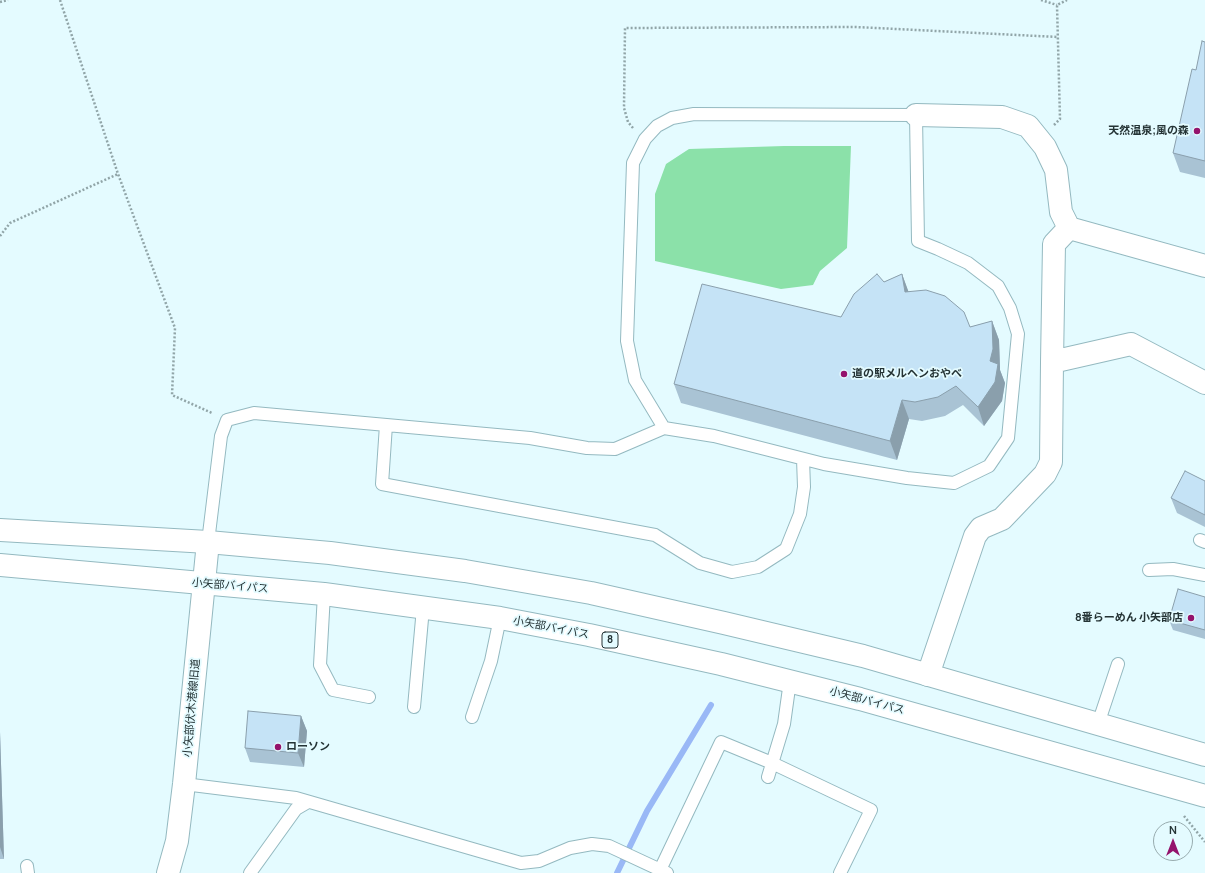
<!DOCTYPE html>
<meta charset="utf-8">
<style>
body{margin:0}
#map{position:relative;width:1205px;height:873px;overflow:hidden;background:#e4fbff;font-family:Manrope,sans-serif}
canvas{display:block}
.north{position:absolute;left:1153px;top:821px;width:40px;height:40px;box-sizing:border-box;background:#e4fbff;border:1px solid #97abae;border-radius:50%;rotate:0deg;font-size:11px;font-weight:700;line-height:16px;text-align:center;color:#243335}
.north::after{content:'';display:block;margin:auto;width:14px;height:18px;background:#94136c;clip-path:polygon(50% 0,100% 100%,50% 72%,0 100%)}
</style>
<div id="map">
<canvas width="1205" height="873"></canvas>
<div class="north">N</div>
</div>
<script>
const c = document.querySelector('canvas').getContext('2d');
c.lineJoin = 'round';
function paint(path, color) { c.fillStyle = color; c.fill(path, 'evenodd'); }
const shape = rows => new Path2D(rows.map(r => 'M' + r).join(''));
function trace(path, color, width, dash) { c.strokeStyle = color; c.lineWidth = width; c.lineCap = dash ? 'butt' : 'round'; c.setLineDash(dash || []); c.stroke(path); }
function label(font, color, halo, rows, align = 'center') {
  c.font = font + ' Manrope,"Noto Sans JP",sans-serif'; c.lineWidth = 3.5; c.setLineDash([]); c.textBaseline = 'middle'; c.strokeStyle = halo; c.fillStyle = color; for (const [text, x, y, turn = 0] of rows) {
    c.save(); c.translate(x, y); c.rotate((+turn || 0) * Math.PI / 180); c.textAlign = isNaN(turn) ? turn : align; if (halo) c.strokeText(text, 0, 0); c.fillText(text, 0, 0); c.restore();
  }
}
const green = shape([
 [784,146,851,146,847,248,820,271,813,285,781,289,655,261,655,194,666,164,689,149]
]);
const stream = shape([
 [617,873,647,811,711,705]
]);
const path = shape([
 [60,0,118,174,175,328,172,395,212,413],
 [1041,0,1057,5],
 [0,2,8,0],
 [1054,125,1060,119,1057,5,1067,0],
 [633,128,628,122,624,108,625,28,856,27,1058,37],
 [0,236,10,223,118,174],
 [1184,816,1205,842]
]);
const service = shape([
 [386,425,382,484,655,535,700,563,732,572,758,567,786,549,800,514,804,487,803,459],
 [1200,540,1205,542],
 [208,542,221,436,227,420,254,413,530,438,587,448,615,449,664,428,714,436,824,464,907,478,954,483,989,466,1008,438,1018,334,1010,308,998,286,968,263,938,249,918,241,916,115,694,114,672,118,657,126,645,139,633,163,627,341,635,380,664,428],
 [1149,570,1173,569,1205,575],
 [324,594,320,665,333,690,369,697],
 [414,707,423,608],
 [472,717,491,661,500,618],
 [1098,724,1118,664],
 [768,777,784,724,790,681],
 [184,784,296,798,521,863,539,861,570,848,592,844,609,846,667,873],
 [27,866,28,873],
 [660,870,721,742,772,763,871,810,840,873],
 [250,873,296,809,308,802]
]);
const minor = shape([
 [916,115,1002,117,1028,126,1045,147,1056,170,1061,212,1069,228,1205,266],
 [1069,228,1054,244,1052,362,1131,344,1205,383],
 [928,675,975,536,981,528,1002,519,1045,474,1051,462,1052,362]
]);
const tertiary = shape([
 [168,873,177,841,184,784,208,542]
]);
const trunk = shape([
 [0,530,208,542,330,553,465,571,591,593,724,623,863,656,1205,755],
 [0,565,324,594,500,618,589,635,721,664,860,699,1205,796]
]);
const wall = shape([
 [1205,42,1205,178,1180,172,1173,153,1196,70],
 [902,274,908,291,970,327,992,321,999,340,1000,368,1000,370,1005,383,1002,401,984,426,963,405,945,416,922,421,909,419,897,460,681,403,674,384,841,317,884,282],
 [1205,481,1205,527,1177,513,1171,498],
 [1205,597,1205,639,1173,630,1169,620],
 [301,716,307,731,304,767,250,762,245,748],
 [0,732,4,859,0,859]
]);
const shadedWall = shape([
 [902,274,909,293,905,292],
 [992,321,999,340,1000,368,1000,370,1005,383,1002,401,984,426,978,407],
 [902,400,909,419,897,460,890,441],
 [301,716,307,731,304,767,298,753],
 [0,732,4,859,0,847]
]);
const building = shape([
 [1202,41,1205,42,1205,161,1173,153,1192,69,1196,70,1202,41],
 [877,274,884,282,902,274,905,292,926,290,945,296,964,312,970,327,992,321,993,349,990,361,998,364,995,382,978,407,956,386,938,397,915,402,902,400,890,441,674,384,702,284,841,317,854,294,877,274],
 [1185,471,1205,481,1205,515,1171,498,1185,471],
 [1178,589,1205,597,1205,630,1169,620,1178,589],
 [248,711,301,716,298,753,245,748,248,711]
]);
const markers = [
 [1197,131,4,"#94136c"],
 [844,374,4,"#94136c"],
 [1191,618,4,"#94136c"],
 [278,747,4,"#94136c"]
];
const shields = [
 [610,640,16]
];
const shieldNames = [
 ["8",610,640]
];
const poiNames = [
 ["天然温泉;風の森",1189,131],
 ["道の駅メルヘンおやべ",852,374,"left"],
 ["8番らーめん 小矢部店",1183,618],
 ["ローソン",286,747,"left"]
];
const streetNames = [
 ["小矢部バイパス",230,586,5],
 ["小矢部バイパス",551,628,11],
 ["小矢部バイパス",867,701,15],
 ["小矢部伏木港線旧道",192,708,-85]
];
paint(green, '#8be1a9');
trace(stream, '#99b8f6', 6);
trace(service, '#94b9c0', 14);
trace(minor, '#94b9c0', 24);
trace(tertiary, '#94b9c0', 24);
trace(trunk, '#94b9c0', 24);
trace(path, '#91a5a8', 2.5, [2, 2]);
trace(service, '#fff', 12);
trace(minor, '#fff', 22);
trace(tertiary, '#fff', 22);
trace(trunk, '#fff', 22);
paint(wall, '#a9c3d4');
paint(shadedWall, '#8a9fac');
paint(building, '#c5e3f6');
trace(building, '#8a9fac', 1);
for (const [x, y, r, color] of markers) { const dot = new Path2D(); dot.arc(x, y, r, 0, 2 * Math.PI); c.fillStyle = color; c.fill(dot); trace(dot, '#e4fbff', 1.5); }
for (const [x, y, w] of shields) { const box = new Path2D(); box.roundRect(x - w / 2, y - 8, w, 16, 3); c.fillStyle = '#e4fbff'; c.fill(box); trace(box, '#243335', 1); }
label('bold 10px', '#243335', null, shieldNames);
label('bold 11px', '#243335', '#e4fbff', poiNames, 'right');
label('11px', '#243335', '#e4fbff', streetNames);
</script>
